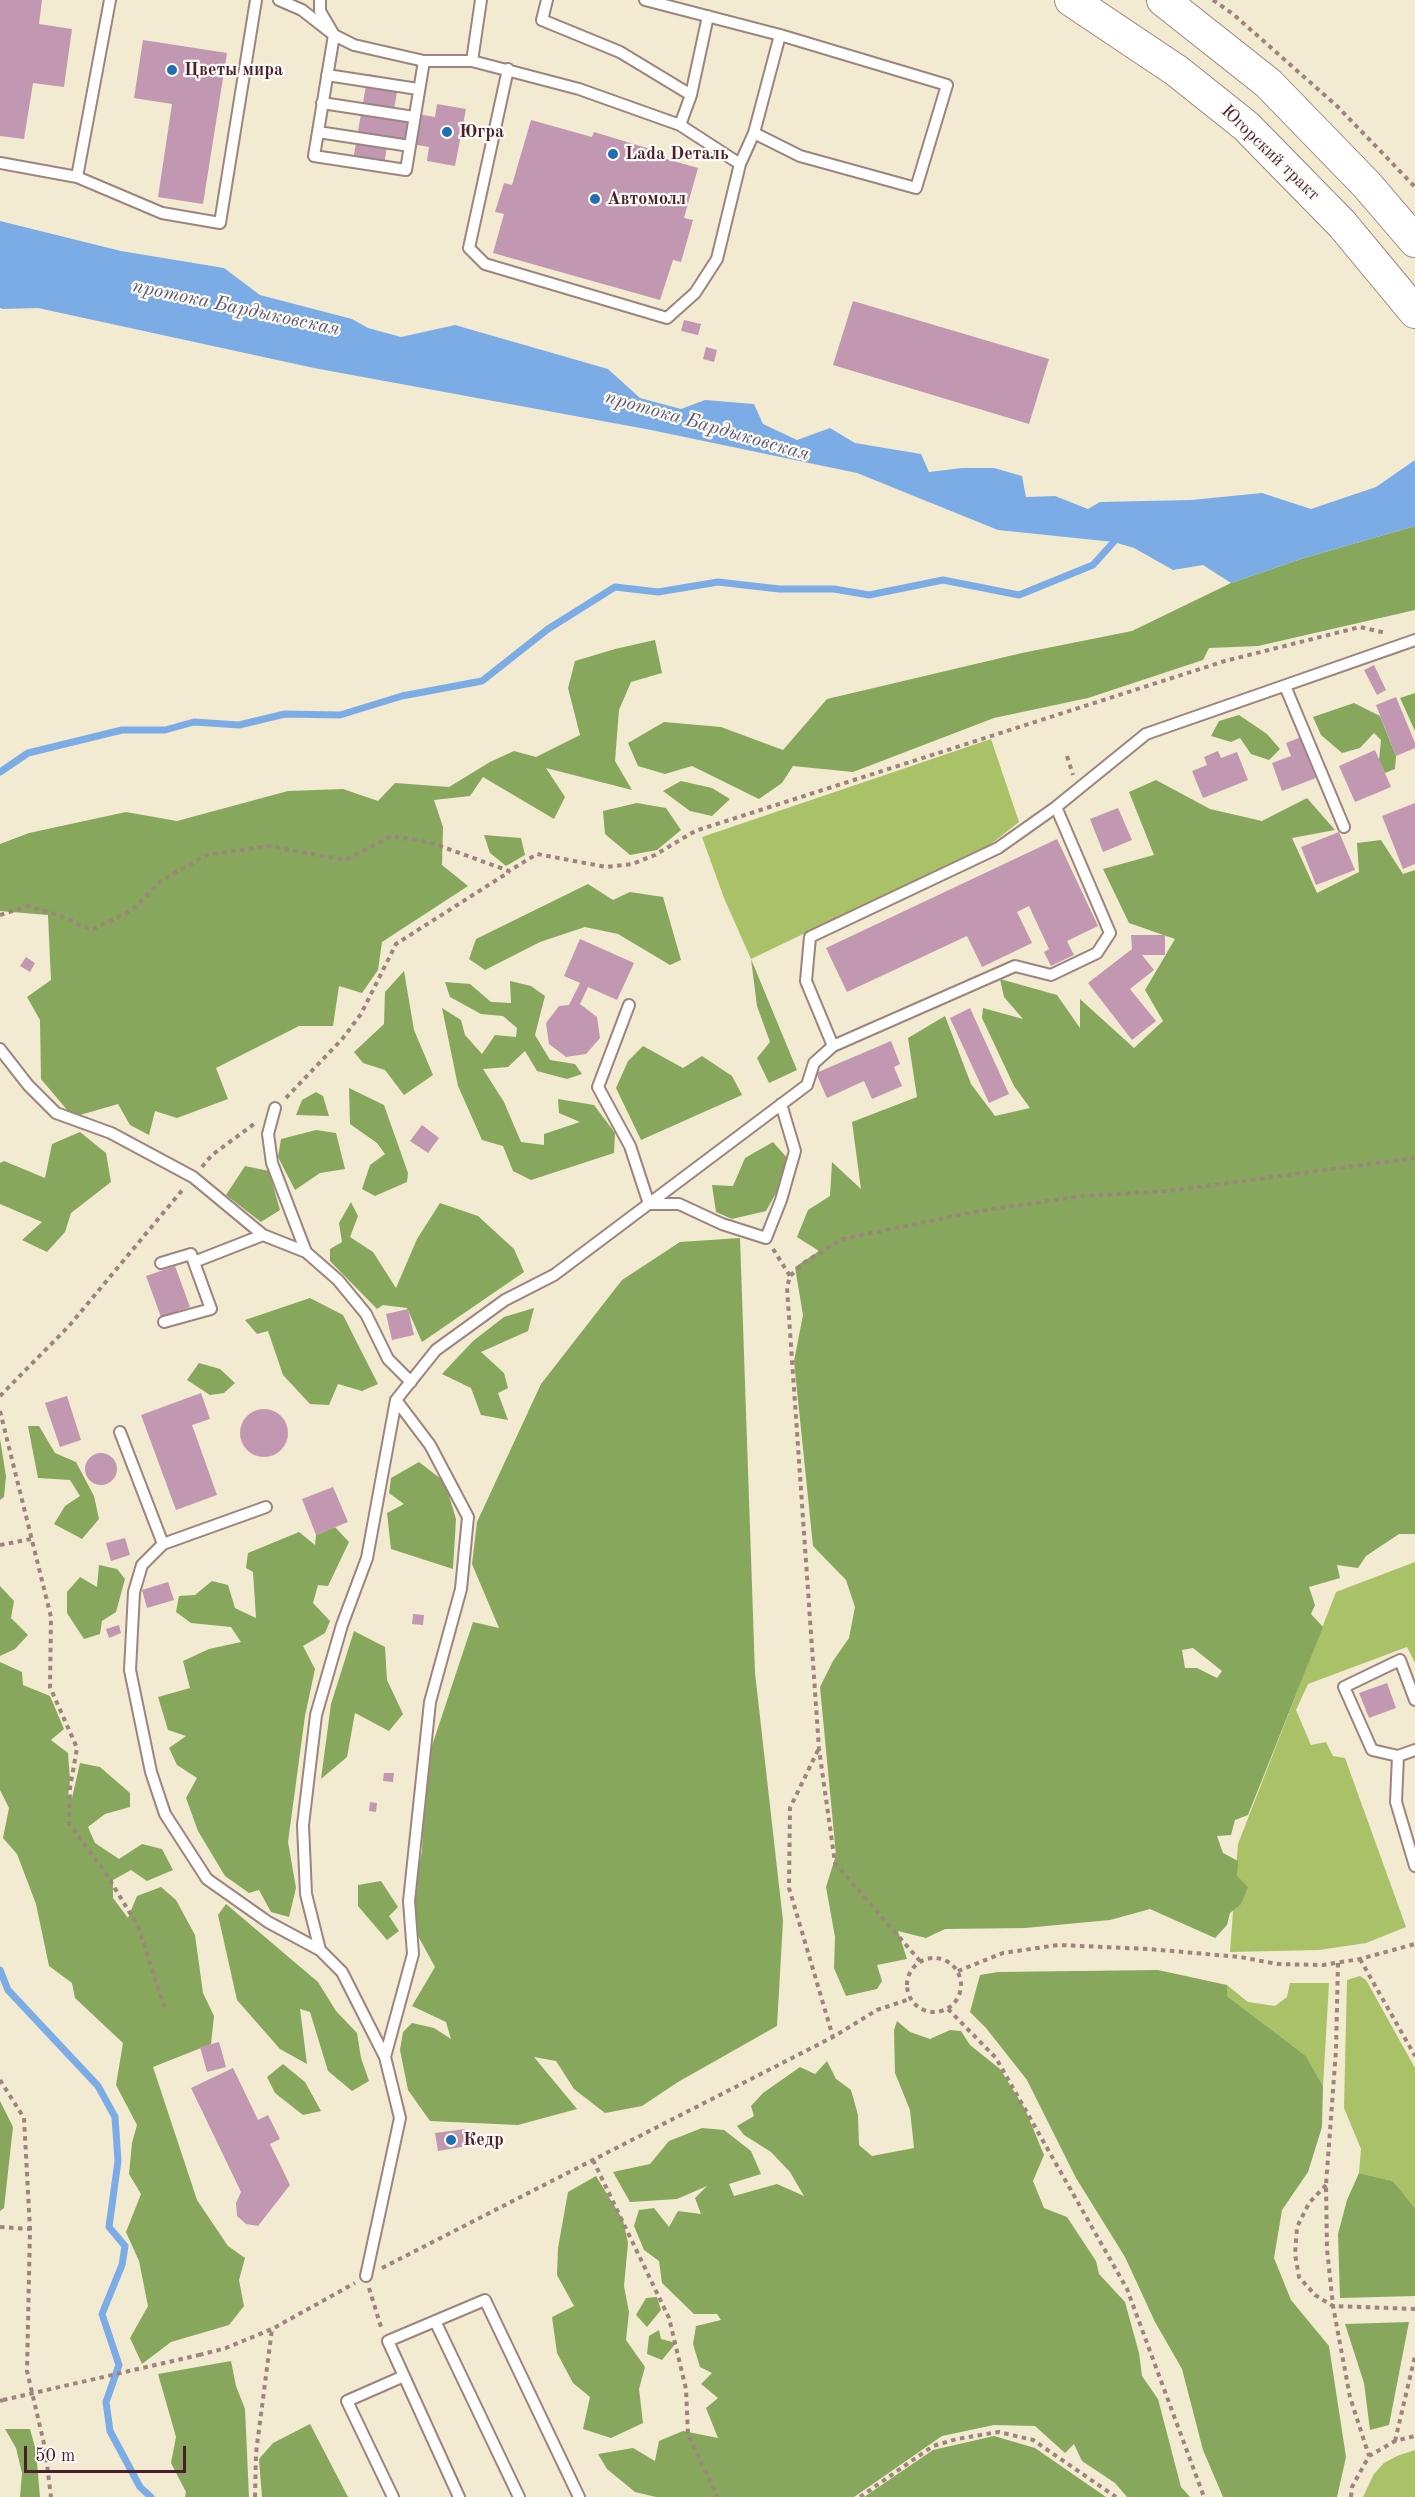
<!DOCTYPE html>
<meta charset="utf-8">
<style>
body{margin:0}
#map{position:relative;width:1415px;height:2497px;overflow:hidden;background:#f3ead2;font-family:"Old Standard TT",serif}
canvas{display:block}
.scale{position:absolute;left:24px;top:2446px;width:162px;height:27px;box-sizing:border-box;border:3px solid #4a1f2b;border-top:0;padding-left:8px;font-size:18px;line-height:21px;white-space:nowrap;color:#4a1f2b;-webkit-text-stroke:4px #fdfcf7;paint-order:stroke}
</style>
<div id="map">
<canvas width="1415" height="2497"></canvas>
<div class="scale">50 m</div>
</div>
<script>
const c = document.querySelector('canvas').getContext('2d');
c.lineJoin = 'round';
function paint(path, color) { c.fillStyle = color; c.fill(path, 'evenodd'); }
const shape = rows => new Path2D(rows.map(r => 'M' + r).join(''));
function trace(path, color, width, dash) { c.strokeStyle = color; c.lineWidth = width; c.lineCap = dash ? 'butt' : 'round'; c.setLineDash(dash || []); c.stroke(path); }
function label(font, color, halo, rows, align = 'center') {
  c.font = font + ' "Old Standard TT",serif'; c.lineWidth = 4.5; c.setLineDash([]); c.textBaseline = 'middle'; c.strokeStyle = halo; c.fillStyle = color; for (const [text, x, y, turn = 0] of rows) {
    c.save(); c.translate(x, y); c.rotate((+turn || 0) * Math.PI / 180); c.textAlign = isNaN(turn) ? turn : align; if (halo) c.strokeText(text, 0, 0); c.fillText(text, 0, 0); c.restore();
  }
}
const green = shape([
 [991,739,1019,822,991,844,751,959,724,898,702,837],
 [1415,1562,1415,1663,1407,1647,1308,1684,1296,1710,1311,1745,1326,1742,1333,1756,1345,1758,1406,1927,1366,1943,1319,1950,1230,1952,1238,1844,1336,1592],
 [1360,1976,1366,1980,1415,2068,1415,2208,1393,2181,1359,2173,1361,2149,1344,2108,1347,1980],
 [1290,1983,1329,1983,1323,2086,1306,2056,1227,1996,1227,1985,1248,2002,1275,2006,1287,1997],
 [1415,2450,1415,2497,1363,2497,1374,2474,1384,2463,1397,2456]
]);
const forest = shape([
 [1415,526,1415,610,1258,646,1209,648,1203,660,1088,698,994,718,853,772,793,766,782,783,759,799,692,766,665,774,638,766,628,743,664,722,721,727,783,750,827,699,1022,653,1132,631,1231,583,1304,558],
 [655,640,662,673,631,682,619,710,615,761,632,790,546,768,565,797,554,819,483,777,470,796,434,800,443,827,442,865,468,886,382,942,378,970,362,993,339,986,333,1026,299,1026,216,1068,228,1099,177,1118,155,1111,149,1135,130,1125,118,1104,73,1117,41,1079,40,1020,27,997,51,980,48,915,0,911,0,844,29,833,126,812,177,821,288,791,343,789,378,801,395,783,449,787,490,762,514,751,536,757,580,735,568,688,575,661,615,649],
 [1415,693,1415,731,1400,698],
 [1354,703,1380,716,1396,756,1395,769,1385,773,1379,760,1381,740,1374,733,1360,748,1342,753,1321,735,1313,717],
 [1239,715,1267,734,1280,749,1269,760,1251,754,1240,738,1231,742,1211,736,1219,721],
 [1156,780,1210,809,1262,821,1307,798,1335,830,1292,838,1317,893,1359,872,1357,843,1381,840,1403,874,1415,870,1415,1534,1399,1534,1366,1556,1358,1568,1337,1565,1340,1578,1309,1587,1315,1605,1311,1614,1323,1627,1248,1815,1235,1820,1231,1835,1217,1836,1223,1853,1238,1861,1237,1876,1248,1887,1241,1904,1230,1913,1227,1925,1215,1938,1150,1909,1110,1920,1025,1928,945,1929,926,1938,898,1931,907,1959,877,1965,882,1981,877,1989,846,1996,834,1968,835,1937,826,1887,836,1855,820,1687,833,1661,849,1638,855,1607,846,1580,813,1546,794,1361,803,1315,795,1267,819,1251,797,1237,808,1210,830,1196,832,1162,861,1189,852,1122,917,1097,908,1038,945,1016,971,1084,995,1116,1030,1108,1014,1086,982,1018,983,1008,1023,1019,1004,997,1000,979,1057,995,1080,1028,1080,999,1134,1048,1163,1021,1145,990,1175,939,1129,923,1103,869,1154,855,1129,792],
 [1193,1648,1222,1671,1217,1678,1197,1668,1185,1668,1182,1650],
 [681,781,712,788,730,799,712,816,690,811,663,791],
 [637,803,666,808,681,830,657,850,630,855,605,834,603,811],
 [484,835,521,838,525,855,506,866,490,853],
 [588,884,613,900,630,892,663,897,681,960,670,965,618,934,585,927,540,942,485,970,469,959,476,939],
 [751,959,797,1070,769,1083,757,1058,770,1042,757,1006],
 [404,971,414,1030,433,1075,404,1095,385,1070,363,1063,354,1052,384,1024,385,992],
 [510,981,531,986,545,996,535,1035,550,1060,575,1064,582,1074,567,1079,537,1071,525,1051,508,1067,483,1069,504,1102,521,1142,544,1145,544,1134,580,1122,559,1113,558,1099,594,1105,615,1133,614,1153,531,1180,513,1171,503,1146,482,1140,458,1086,442,1008,461,1020,465,1035,482,1054,495,1035,516,1037,517,1028,503,1016,481,1014,450,997,445,982,470,984,491,1002,511,1003],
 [643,1046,683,1068,702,1056,732,1076,742,1095,641,1140,616,1088,628,1061],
 [349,1088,384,1105,408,1173,407,1182,375,1196,362,1189,370,1165,385,1154,377,1143,350,1124],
 [316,1092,323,1096,329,1116,296,1115,302,1100],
 [316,1130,336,1133,345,1169,320,1173,295,1190,278,1157,281,1139],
 [80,1132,106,1153,111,1182,71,1213,65,1232,47,1252,22,1240,42,1222,0,1204,0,1163,4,1161,45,1178,52,1144],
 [773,1142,788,1159,780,1186,766,1211,732,1219,716,1212,712,1185,733,1186,745,1158],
 [245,1166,269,1171,280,1210,261,1222,226,1195],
 [351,1202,358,1216,350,1237,373,1252,396,1288,417,1239,440,1203,478,1216,514,1249,524,1272,422,1342,407,1308,383,1305,377,1309,330,1261,330,1249,342,1242,339,1223],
 [740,1238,755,1673,783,1921,777,2026,678,2082,642,2106,605,2113,574,2089,556,2061,534,2057,577,2109,518,2125,430,2121,408,2090,400,2050,403,2032,412,2023,434,2028,451,2039,446,2022,412,2006,435,1967,418,1936,411,1904,422,1851,425,1767,473,1622,499,1628,472,1564,477,1522,541,1384,622,1280,680,1242],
 [310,1298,343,1315,378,1384,362,1391,338,1384,329,1405,310,1404,283,1375,268,1331,257,1334,245,1320],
 [534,1308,528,1331,481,1352,504,1373,508,1388,498,1393,508,1420,481,1415,471,1388,442,1374,473,1341,504,1317],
 [199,1363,220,1369,235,1383,224,1393,210,1395,187,1380],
 [28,1426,39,1426,55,1453,76,1462,94,1496,99,1519,82,1539,54,1524,65,1506,80,1496,70,1480,38,1478],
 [0,1439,6,1476,4,1497,0,1500],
 [419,1462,445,1482,456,1519,453,1569,391,1549,387,1513,404,1504,389,1493,391,1478],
 [335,1527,349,1542,328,1586,318,1585,313,1603,330,1621,325,1633,303,1646,315,1669,305,1716,288,1842,296,1888,289,1917,271,1912,259,1890,249,1893,225,1876,198,1831,186,1798,197,1778,177,1765,169,1748,186,1736,168,1730,158,1697,190,1688,183,1661,209,1649,241,1642,231,1627,191,1623,176,1612,179,1596,195,1595,212,1581,228,1585,235,1608,256,1618,253,1572,246,1568,248,1553,299,1532,315,1545,316,1535],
 [99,1565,117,1569,125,1579,116,1612,102,1621,100,1634,84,1639,67,1613,67,1592,80,1577,97,1587],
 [0,1586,14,1601,11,1618,28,1635,15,1649,0,1656],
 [354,1631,385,1647,387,1680,403,1714,389,1731,355,1713,347,1757,321,1779,331,1704],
 [0,1662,22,1672,23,1685,50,1696,64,1729,51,1740,68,1753,70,1780,68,1796,72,1798,80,1763,100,1767,130,1793,130,1807,105,1814,88,1827,95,1843,119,1859,142,1844,162,1849,173,1870,147,1881,131,1870,113,1880,113,1898,128,1918,137,1896,161,1887,176,1900,195,1935,203,1993,214,2016,211,2044,153,2067,197,2200,228,2246,245,2258,239,2280,244,2306,229,2325,171,2342,142,2364,130,2338,148,2306,139,2261,126,2232,141,2194,129,2174,132,2143,137,2125,116,2085,123,2043,75,1998,72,1983,49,1966,36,1904,17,1854,3,1838,9,1808,0,1790],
 [381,1881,398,1907,389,1916,399,1931,387,1940,358,1906,358,1885],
 [226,1904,318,1982,336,2011,357,2033,361,2058,369,2081,352,2091,328,2071,310,2012,300,2009,307,2064,280,2049,237,2000,218,1915],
 [1158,1970,1227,1985,1227,1996,1306,2056,1323,2086,1322,2127,1308,2172,1282,2210,1274,2258,1291,2300,1329,2346,1346,2457,1337,2497,1223,2497,1203,2450,1182,2369,1155,2322,1125,2257,1076,2178,1027,2080,986,2028,970,2012,980,1975,998,1972],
 [897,2021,910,2032,930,2039,950,2030,961,2031,970,2045,1000,2069,1025,2109,1044,2155,1033,2181,1044,2208,1067,2217,1096,2261,1099,2274,1125,2302,1139,2353,1142,2376,1158,2399,1181,2487,1190,2497,1127,2497,1115,2483,1082,2461,1074,2444,1065,2453,1035,2426,994,2425,942,2436,854,2497,656,2497,635,2492,607,2469,598,2454,633,2448,655,2461,659,2441,683,2431,718,2438,706,2408,718,2398,701,2384,712,2373,700,2367,693,2344,696,2326,721,2320,717,2314,694,2314,662,2283,659,2261,644,2250,634,2226,639,2210,654,2208,669,2227,678,2211,701,2214,695,2198,707,2186,677,2199,630,2202,613,2172,650,2164,669,2141,702,2128,724,2130,751,2151,761,2174,729,2184,734,2196,777,2184,804,2196,790,2172,771,2152,744,2135,737,2126,754,2116,751,2106,763,2093,800,2067,815,2074,827,2061,836,2079,851,2090,858,2115,859,2145,872,2156,914,2148,910,2110,895,2073,894,2030],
 [283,2064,305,2082,321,2111,303,2115,275,2093,267,2077],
 [0,2101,13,2127,4,2208,0,2211],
 [1359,2173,1393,2181,1415,2208,1415,2296,1340,2298,1338,2234,1347,2200],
 [596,2176,623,2220,628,2243,624,2286,629,2312,626,2340,645,2367,639,2389,643,2423,611,2438,583,2429,590,2397,573,2383,557,2353,552,2317,574,2306,557,2275,558,2248,568,2192],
 [657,2297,661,2310,647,2327,636,2315,646,2298],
 [1409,2322,1389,2425,1370,2430,1364,2383,1345,2324],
 [659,2330,661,2339,676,2343,662,2360,647,2354,649,2336],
 [231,2361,236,2386,245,2409,249,2497,185,2497,186,2492,171,2463,176,2437,158,2374],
 [310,2424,348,2497,262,2497,259,2459,273,2443],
 [5,2429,30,2429,36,2451,40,2497,20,2497,22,2473,16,2448],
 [994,2436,1035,2448,1106,2497,864,2497,933,2450]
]);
const water = shape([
 [0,221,121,251,224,268,260,295,352,319,368,328,401,337,455,325,608,369,640,398,681,409,705,400,754,404,763,424,797,440,830,428,855,443,921,454,929,472,962,468,994,468,1022,476,1026,497,1055,496,1088,509,1100,502,1191,500,1262,493,1311,509,1376,487,1415,460,1415,526,1304,558,1231,583,1203,565,1173,570,1134,548,1114,542,998,530,857,473,651,430,314,368,38,308,3,309,0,308]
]);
const stream = shape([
 [0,772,28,753,122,730,165,730,194,722,239,725,285,714,340,715,402,696,482,681,548,629,615,587,658,592,718,582,779,589,834,589,869,595,943,580,1019,595,1093,565,1119,536],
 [0,1970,8,1990,98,2086,115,2117,118,2161,109,2227,125,2246,122,2265,102,2314,119,2365,106,2402,110,2431,140,2487,151,2497]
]);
const building = shape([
 [0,0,42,0,39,24,72,29,64,87,33,83,24,139,0,136],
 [143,40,227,53,203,204,158,197,172,104,134,98],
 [368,74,399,80,394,110,435,117,437,104,466,109,455,166,427,161,429,147,388,140,384,165,353,160],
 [531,120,592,137,594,132,650,149,649,154,698,168,684,218,693,220,681,262,673,260,660,300,493,253,504,214,495,212,504,183,512,185],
 [853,301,1049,359,1029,424,833,365],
 [684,320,701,324,698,335,681,331],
 [706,347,717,350,714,362,703,359],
 [1374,665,1386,690,1377,695,1364,670],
 [1396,697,1415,743,1415,748,1396,756,1376,705],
 [1301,737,1316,778,1282,791,1272,763,1291,756,1286,743],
 [1375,750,1391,787,1355,802,1339,766],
 [1218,751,1221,758,1237,752,1248,780,1203,798,1192,771,1207,765,1204,757],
 [1415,803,1415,864,1403,869,1382,816],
 [1118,808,1132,840,1103,852,1090,819],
 [1339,832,1355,870,1316,885,1301,847],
 [1057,839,1098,926,1067,941,1074,955,1051,966,1044,952,1049,949,1029,906,1017,912,1032,943,982,967,967,936,847,992,826,948],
 [1131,935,1165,935,1165,955,1142,955,1154,970,1130,989,1156,1021,1132,1040,1088,983,1132,949],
 [580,939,634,963,617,1000,588,987,580,1004,597,1017,600,1038,586,1054,566,1057,549,1044,546,1023,559,1006,569,1005,580,983,564,976],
 [26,957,35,963,30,972,20,966],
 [970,1008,1009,1094,989,1103,950,1018],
 [891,1041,900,1064,894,1067,902,1086,872,1099,864,1081,827,1098,816,1073],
 [422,1125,439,1138,428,1153,410,1141],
 [175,1266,190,1307,161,1317,146,1276],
 [408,1309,414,1335,392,1340,386,1314],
 [201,1393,210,1419,192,1425,217,1495,176,1510,141,1415],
 [67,1396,81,1440,60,1447,45,1403],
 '240 1433a24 24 0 1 1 48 0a24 24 0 1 1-48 0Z',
 '85 1469a16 16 0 1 1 32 0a16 16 0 1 1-32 0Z',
 [333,1487,348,1522,316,1535,302,1499],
 [125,1538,130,1555,111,1561,106,1543],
 [168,1582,174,1600,147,1608,142,1590],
 [413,1614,424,1615,423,1625,412,1624],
 [119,1625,121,1633,109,1638,106,1629],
 [1387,1683,1396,1708,1369,1718,1359,1693],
 [384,1773,394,1773,393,1782,383,1781],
 [370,1802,377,1803,376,1812,369,1811],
 [219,2042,226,2067,207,2072,200,2047],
 [233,2068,258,2120,268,2115,280,2139,270,2144,290,2185,258,2226,246,2224,237,2216,236,2203,241,2192,191,2088],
 [465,2129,467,2146,438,2151,435,2133]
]);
const path = shape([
 [1213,0,1233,14,1338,107,1415,187],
 [1067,756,1073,775],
 [0,915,28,906,59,915,91,930,132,910,163,879,207,855,268,846,345,860,392,836,432,843,509,871,537,854,606,867,632,864,655,855,695,831,1225,661,1360,627,1386,633],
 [286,1098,343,1038,361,1014,396,944,509,872],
 [202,1167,212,1155,254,1124],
 [773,1249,790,1276],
 [0,1396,69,1326,184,1188],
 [0,1411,51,1617,50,1687,77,1748,70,1788,69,1824,103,1869,138,1926,165,2009],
 [0,1545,31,1539],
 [818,1750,790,1808,789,1888,833,2037],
 '907 1985a27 27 0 1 1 54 0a27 27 0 1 1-54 0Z',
 [1360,1959,1415,2056],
 [920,1961,835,1863,819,1749,787,1288,790,1276,805,1262,842,1239,974,1212,1082,1196,1168,1191,1415,1158],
 [1338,1963,1336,2050,1326,2185,1327,2249,1333,2306,1350,2397,1369,2456],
 [958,1971,1003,1953,1058,1945,1149,1949,1240,1957,1277,1964,1323,1965,1360,1959,1415,1944],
 [948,2009,996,2058,1127,2289,1204,2497],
 [0,2080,24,2118,30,2229,27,2371,45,2448,51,2497],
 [593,2160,669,2318,686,2389,688,2435,718,2497],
 [1326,2185,1309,2203,1297,2227,1295,2254,1299,2277,1315,2295,1333,2306,1415,2309],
 [0,2227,30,2229],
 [382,2268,833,2037,877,2010,910,1999],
 [369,2288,381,2327],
 [199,2355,226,2348,272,2329,355,2283],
 [0,2401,3,2400],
 [1395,2441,1415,2356],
 [255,2497,256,2453,272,2329],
 [860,2497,933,2446,957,2439,999,2432,1033,2440,1116,2497],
 [1351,2497,1352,2487,1369,2456,1395,2441,1415,2436]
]);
const lane = shape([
 [279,0,302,10,334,35,354,45,424,61,472,61,579,89,680,125,740,164],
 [320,0,320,11,334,35,314,156,406,170,424,61],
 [547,0,542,20,620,52,691,95],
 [645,0,780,35,947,85,916,188,800,156,754,133],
 [472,61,481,0],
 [508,69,469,248,485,264,667,318,695,293,717,259,740,164,754,133,780,35],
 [327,75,418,89],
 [322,103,414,117],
 [680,125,691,95,708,16],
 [318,132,410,146],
 [0,163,77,177,162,213,220,223,256,0],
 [77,177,110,0],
 [1285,686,1344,827],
 [629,1005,598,1087,630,1146,649,1204,679,1204,722,1224,766,1238,781,1200,795,1151,781,1104],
 [833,1046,806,981,810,937,998,848,1056,807,1146,734,1415,640],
 [0,1049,28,1085,56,1113,111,1133,193,1177,263,1235],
 [275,1108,268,1134,272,1163,306,1252],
 [194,1262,263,1235,306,1252,338,1280,366,1314,388,1359,411,1382],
 [161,1263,191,1254,211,1309,164,1322],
 [120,1432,163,1544],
 [266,1507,163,1544,142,1565,134,1592,130,1670,151,1772,165,1814,207,1879,268,1922,320,1950,342,1972,385,2057,400,2118,366,2276],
 [1415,1750,1398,1756,1396,1802,1415,1866],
 [1398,1756,1372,1750,1344,1687,1400,1660,1415,1700],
 [320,1950,306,1894,303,1825,316,1715,342,1625,367,1558,396,1400,436,1350,505,1300,554,1275,807,1085,814,1063,833,1046,1015,966,1051,975,1097,953,1110,933,1056,807],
 [385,2057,413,1954,409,1901,430,1702,461,1589,468,1517,430,1445,396,1400],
 [435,2321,519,2497],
 [393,2497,347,2401,404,2376],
 [459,2497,388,2341,485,2300,579,2497]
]);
const primary = shape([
 [1071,0,1177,71,1246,126,1342,224,1415,312],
 [1163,0,1268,83,1367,185,1415,241]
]);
const pathBridge = shape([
 [3,2400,199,2355]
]);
const markers = [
 [172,70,6,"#1f6fb2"],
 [447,132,6,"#1f6fb2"],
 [613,154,6,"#1f6fb2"],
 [595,199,6,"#1f6fb2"],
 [451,2140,6,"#1f6fb2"]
];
const poiNames = [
 ["Цветы мира",184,70],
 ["Югра",459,132],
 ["Lada Dеталь",625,154],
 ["Автомолл",607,199],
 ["Кедр",463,2140]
];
const streetNames = [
 ["Югорский тракт",1270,153,44]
];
const waterNames = [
 ["протока Бардыковская",236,308,12],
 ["протока Бардыковская",707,426,16]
];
paint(green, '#a9c167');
paint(forest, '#86a75c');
paint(water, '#7cace6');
trace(stream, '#7cace6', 7);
paint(building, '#c297b1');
trace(lane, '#9e847e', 14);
trace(primary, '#9e847e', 34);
trace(path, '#9e847e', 4, [4.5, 4.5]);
trace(lane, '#fff', 10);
trace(primary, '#fff', 32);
trace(pathBridge, '#9e847e', 4, [4.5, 4.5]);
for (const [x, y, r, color] of markers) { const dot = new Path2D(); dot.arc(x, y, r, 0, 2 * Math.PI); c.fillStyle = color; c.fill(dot); trace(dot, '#fdfcf7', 2); }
label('bold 18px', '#4a1f2b', '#fdfcf7', poiNames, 'left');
label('18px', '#4a1f2b', '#fdfcf7', streetNames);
label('italic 20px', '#5e5776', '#fdfcf7', waterNames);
</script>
